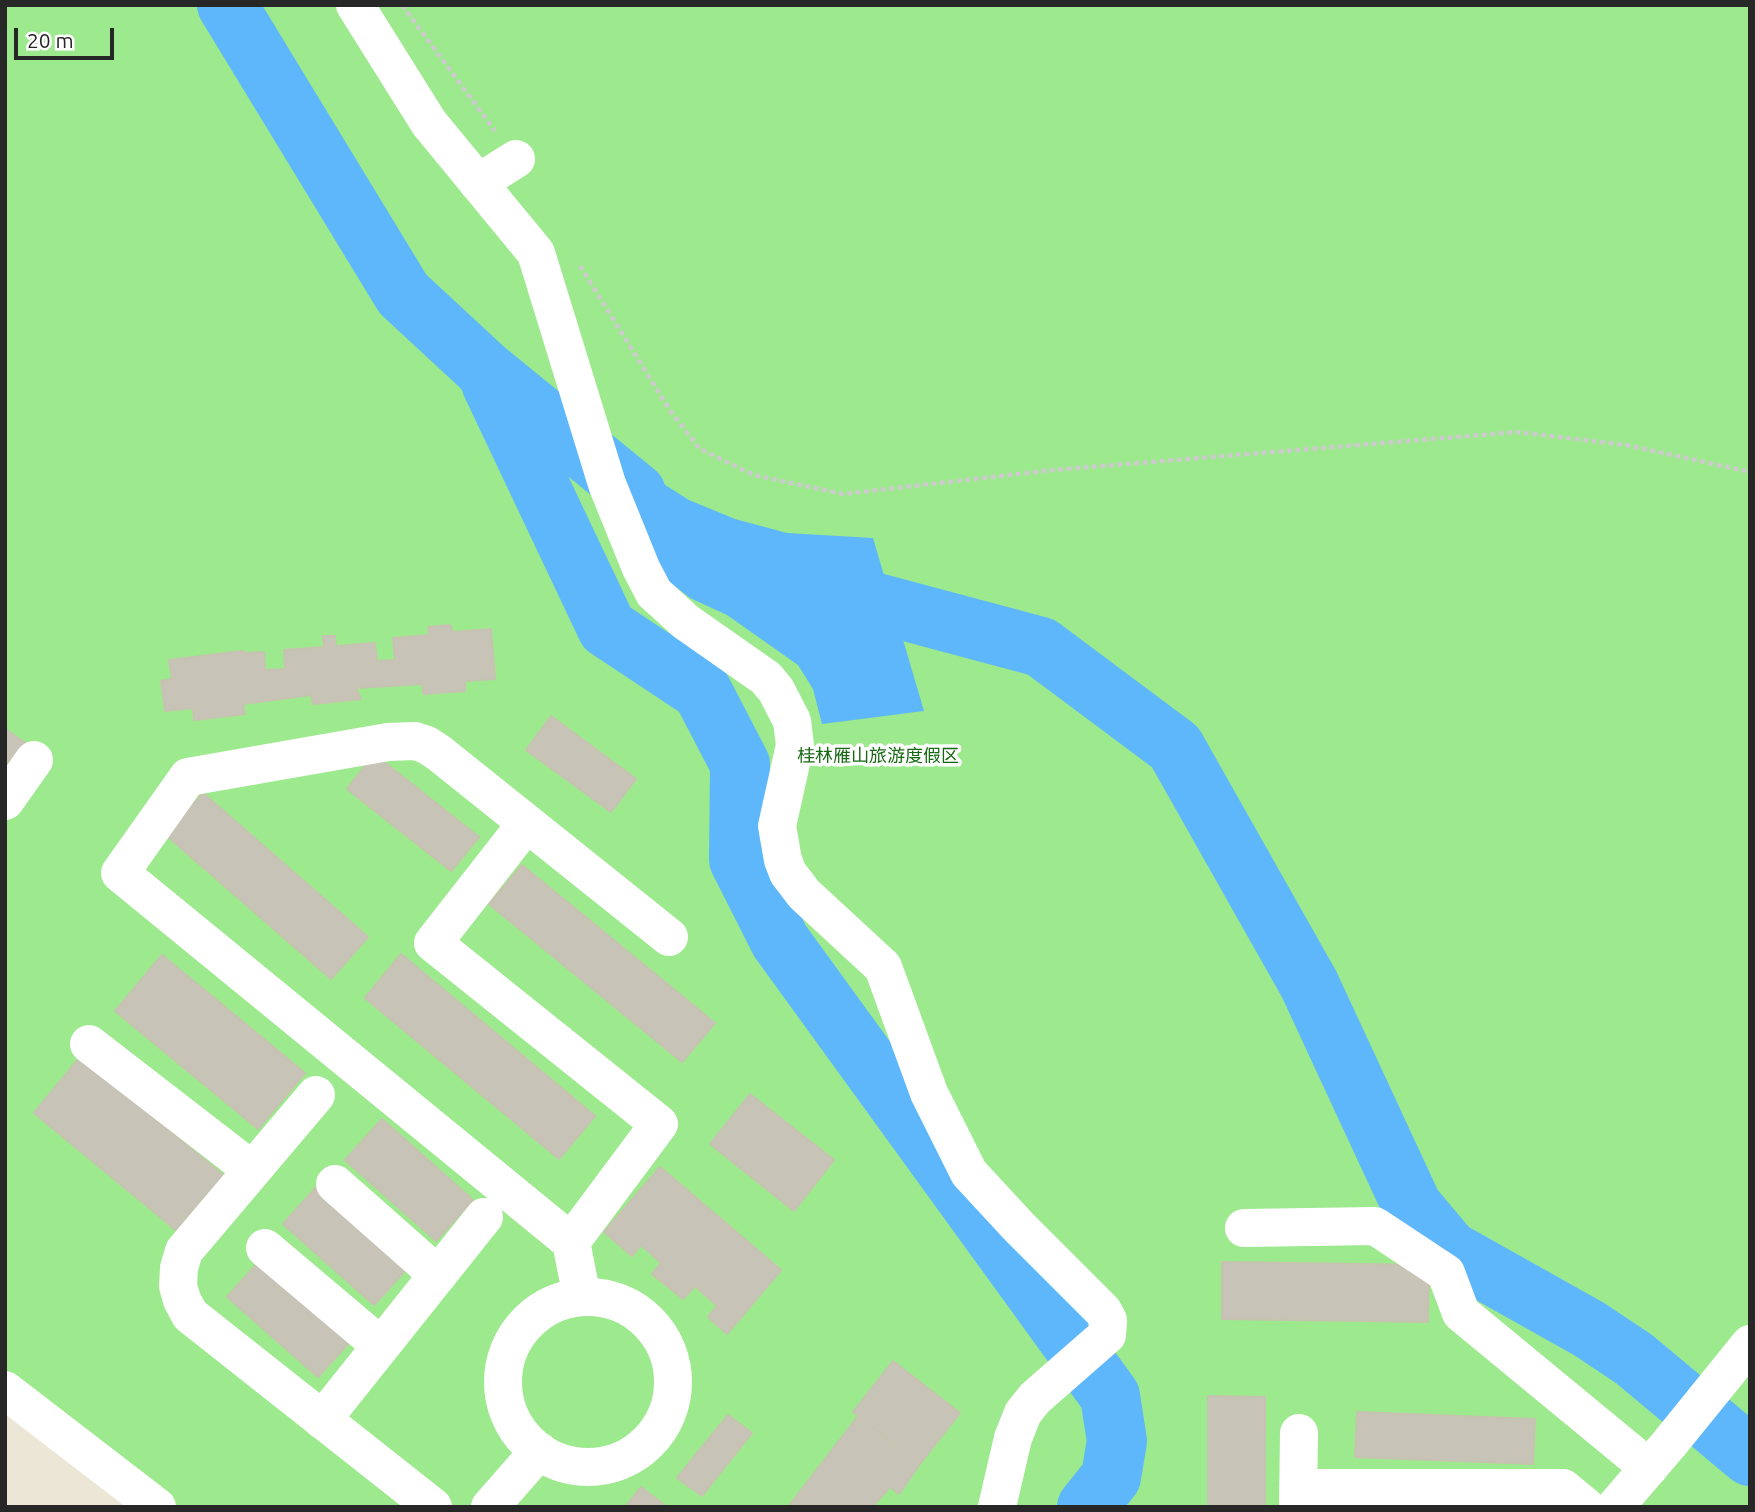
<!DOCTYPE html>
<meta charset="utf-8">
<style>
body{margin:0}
#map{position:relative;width:1755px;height:1512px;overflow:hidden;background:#ece6d7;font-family:Ubuntu,sans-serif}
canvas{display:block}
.frame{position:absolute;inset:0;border:7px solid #272727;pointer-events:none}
.scale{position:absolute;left:14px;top:28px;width:100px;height:32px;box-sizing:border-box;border:4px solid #272727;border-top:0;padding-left:9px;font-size:21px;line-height:24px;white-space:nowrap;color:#272727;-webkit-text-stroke:5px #fff;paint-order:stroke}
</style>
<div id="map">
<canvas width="1755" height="1512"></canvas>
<div class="frame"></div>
<div class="scale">20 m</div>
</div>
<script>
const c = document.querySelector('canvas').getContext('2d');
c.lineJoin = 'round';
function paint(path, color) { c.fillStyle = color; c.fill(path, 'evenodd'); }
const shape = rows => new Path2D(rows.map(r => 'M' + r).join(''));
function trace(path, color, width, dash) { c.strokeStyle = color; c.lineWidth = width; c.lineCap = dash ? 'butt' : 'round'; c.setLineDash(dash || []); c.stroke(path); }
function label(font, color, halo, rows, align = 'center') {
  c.font = font + ' Ubuntu,"Noto Sans SC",sans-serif'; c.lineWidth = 7; c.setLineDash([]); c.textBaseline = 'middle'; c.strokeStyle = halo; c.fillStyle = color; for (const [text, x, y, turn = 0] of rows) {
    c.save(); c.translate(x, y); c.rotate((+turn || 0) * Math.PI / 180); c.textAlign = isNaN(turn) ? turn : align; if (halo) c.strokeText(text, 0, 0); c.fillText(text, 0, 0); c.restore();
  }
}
const green = shape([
 [5,5,1750,5,1750,1507,157,1507,5,1390]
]);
const water = shape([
 [619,456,689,500,735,519,787,533,873,538,924,711,822,724,813,689,798,665,727,615,690,598,653,569]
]);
const river = shape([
 [227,5,403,294,485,370,636,493],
 [491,383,607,628,702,691,740,764,739,860,780,941,1110,1396,1117,1441,1111,1477,1087,1507],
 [813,586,1041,647,1175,747,1309,984,1412,1206,1450,1251,1589,1329,1634,1359,1750,1456]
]);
const building = shape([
 [450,625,453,632,491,629,495,679,465,681,465,691,423,694,423,684,356,688,361,699,313,704,311,695,243,704,245,714,194,720,193,708,165,711,161,681,172,679,169,660,242,651,247,653,264,652,265,670,285,669,284,650,324,647,323,636,335,636,336,646,375,643,377,661,395,660,393,638,429,635,428,627,450,625],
 [551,716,636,779,611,812,526,750,551,716],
 [5,729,30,746,5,780,5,729],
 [374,754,479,837,451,871,347,789,374,754],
 [203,793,368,937,331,979,166,835,203,793],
 [522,865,715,1023,682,1062,489,904,522,865],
 [401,954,595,1116,559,1159,365,998,401,954],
 [162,955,305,1073,258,1129,115,1011,162,955],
 [80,1057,223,1175,177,1231,34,1113,80,1057],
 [750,1094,834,1160,794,1211,710,1144,750,1094],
 [382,1119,473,1200,436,1241,345,1160,382,1119],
 [660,1167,781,1270,727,1334,708,1317,717,1306,695,1286,683,1299,652,1274,661,1263,641,1245,632,1256,604,1232,660,1167],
 [320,1183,411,1264,374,1305,283,1224,320,1183],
 [264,1256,355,1336,318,1377,227,1297,264,1256],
 [1222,1262,1429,1265,1428,1322,1222,1319,1222,1262],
 [893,1361,960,1413,920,1464,853,1412,893,1361],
 [1208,1396,1265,1397,1265,1507,1208,1507,1208,1396],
 [1357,1412,1535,1419,1533,1464,1355,1457,1357,1412],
 [728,1415,752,1433,702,1496,677,1478,728,1415],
 [858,1416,920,1464,899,1494,890,1487,872,1507,788,1507,858,1416],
 [641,1487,667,1507,625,1507,641,1487]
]);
const path = shape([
 [402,5,495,131],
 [580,266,671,412,700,449,754,475,843,494,1053,470,1517,432,1626,445,1750,472]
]);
const minor = shape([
 [355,5,429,123,536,253,607,484,641,568,654,593,686,622,766,678,776,690,792,721,795,745,777,826,783,860,788,873,804,894,883,967,929,1093,969,1173,1019,1227,1103,1311,1108,1320,1107,1335,1035,1398,1023,1413,1013,1438,997,1507],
 [478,183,516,159],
 [5,801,34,760],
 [526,824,433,943,659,1124,571,1242],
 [89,1044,252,1170],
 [316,1095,184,1251,179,1268,178,1286,182,1300,190,1315,433,1507],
 [335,1184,438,1275],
 [1244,1228,1375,1226,1446,1273,1461,1313,1649,1468],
 [265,1248,381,1346],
 [582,1297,571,1242,120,873,188,777,388,742,415,741,427,745,439,753,669,937],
 '503 1382a85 85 0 1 1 170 0a85 85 0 1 1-170 0Z',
 [5,1390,157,1507],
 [322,1420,484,1217],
 [1298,1488,1563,1488,1586,1507],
 [490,1507,539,1451],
 [1298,1507,1299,1433],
 [1615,1507,1669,1444,1750,1344]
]);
const parkNames = [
 ["桂林雁山旅游度假区",878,756]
];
paint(green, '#9de98d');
paint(water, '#5eb7fa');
trace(river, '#5eb7fa', 60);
paint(building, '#c7c3b7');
trace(building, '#c7c3b1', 2);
trace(path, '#cbcbcb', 4.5, [5, 3.5]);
trace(minor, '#fff', 38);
label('18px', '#166912', '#fff', parkNames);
</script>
